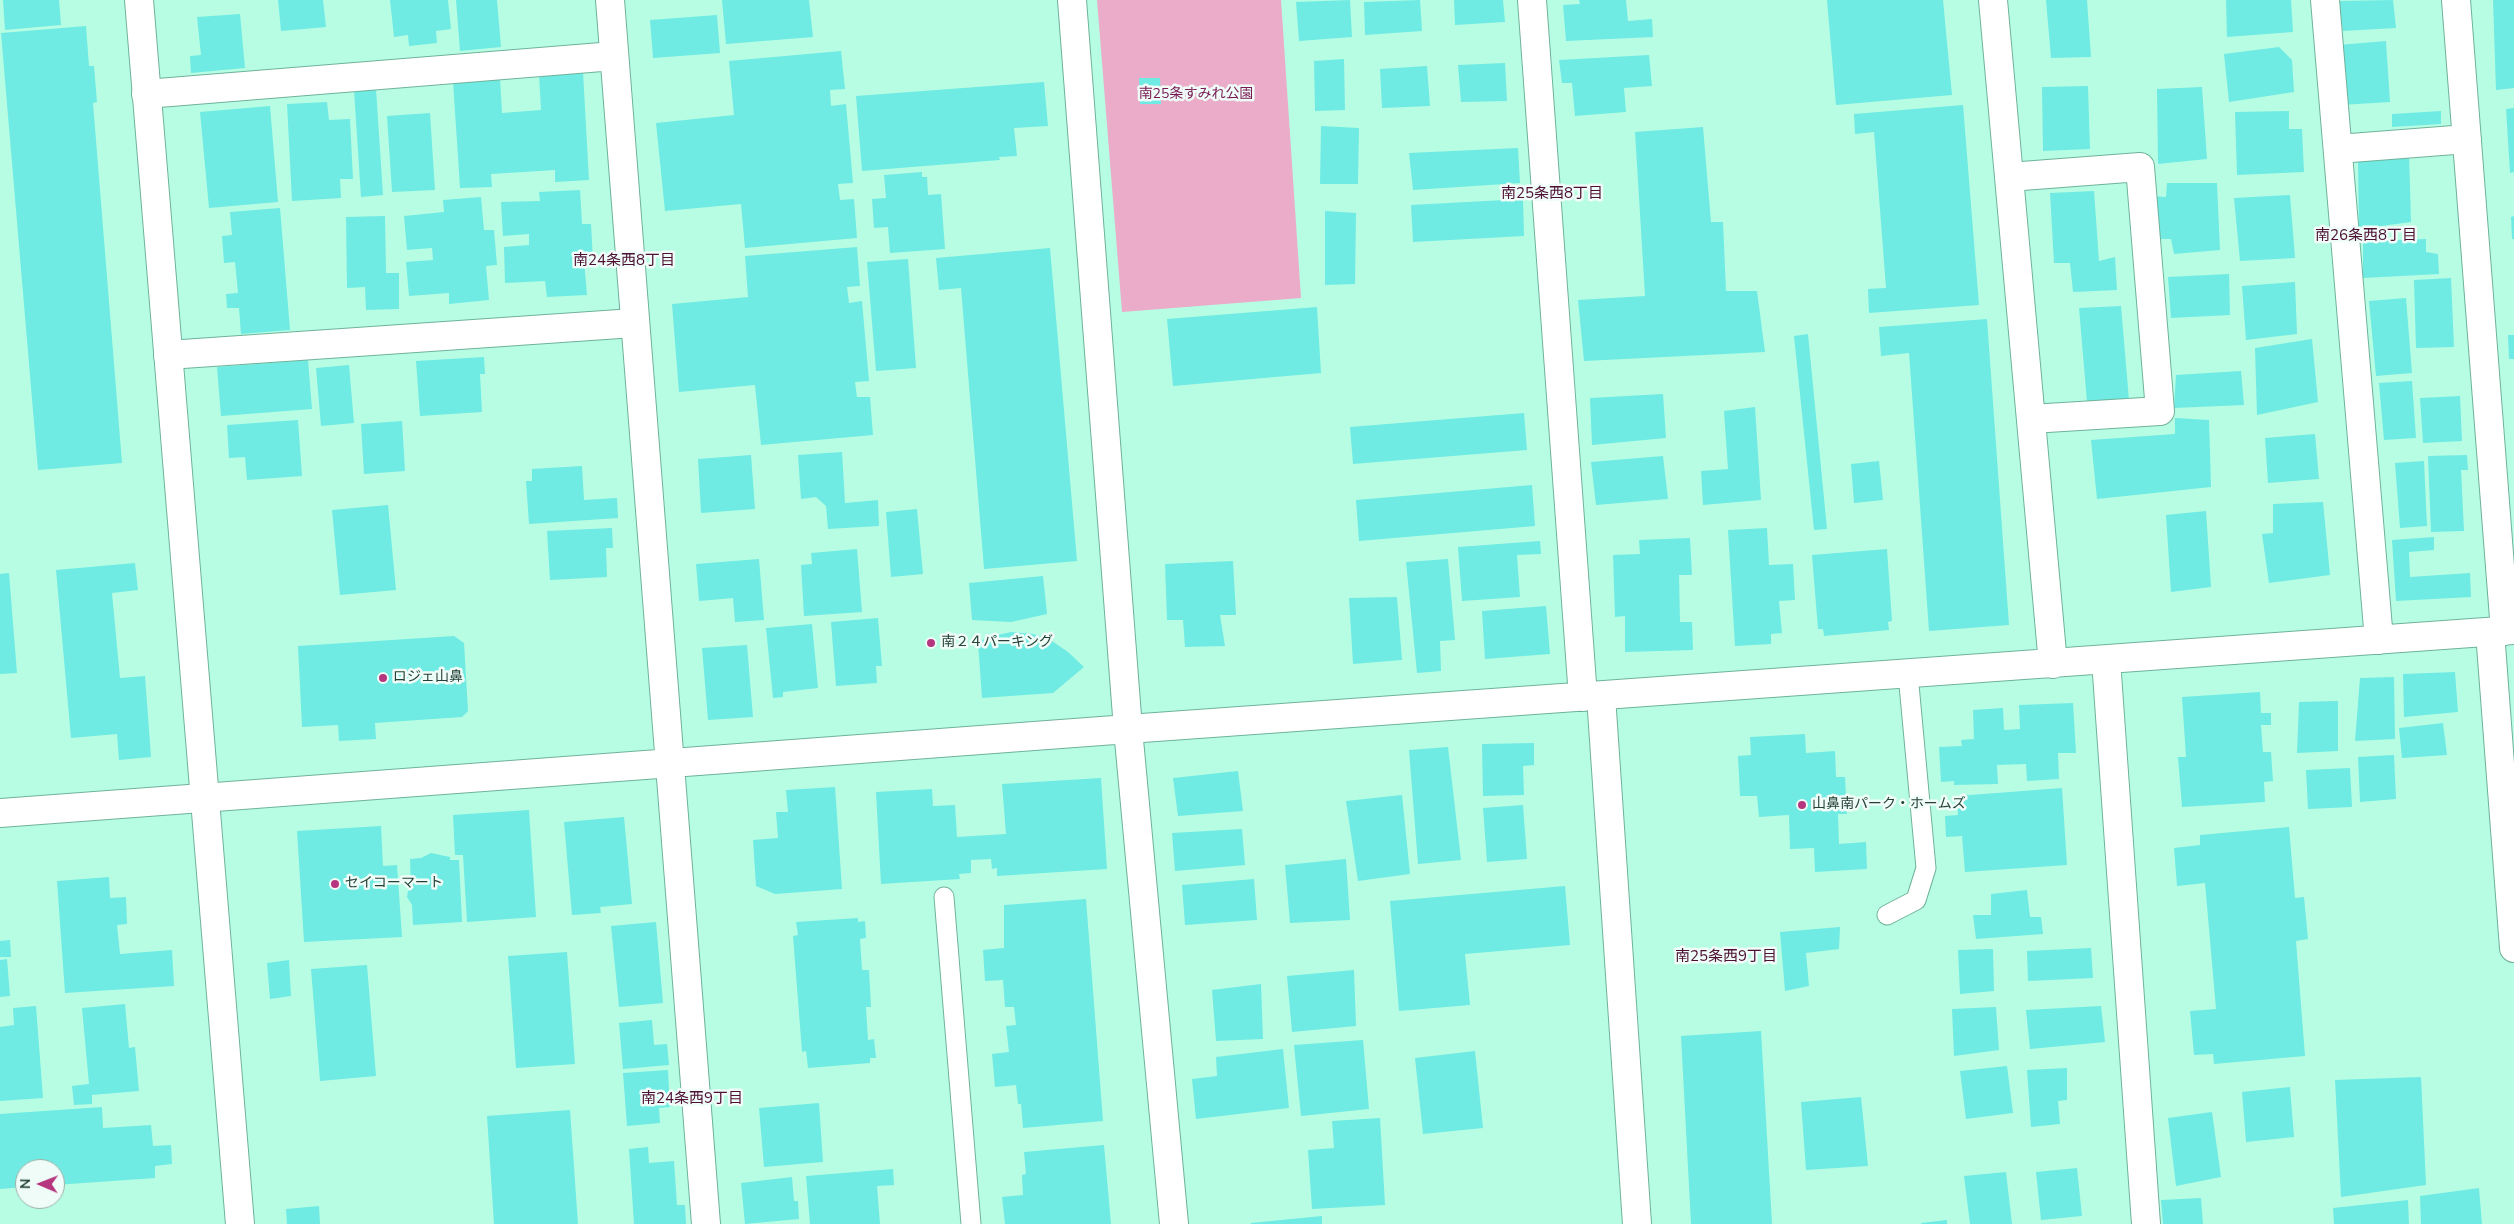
<!DOCTYPE html>
<meta charset="utf-8">
<style>
body{margin:0}
#map{position:relative;width:2514px;height:1224px;overflow:hidden;background:#b7fde3;font-family:"Nunito Sans",sans-serif}
canvas{display:block}
.north{position:absolute;left:15px;top:1159px;width:50px;height:50px;box-sizing:border-box;background:#effcf7;border:1px solid #9eb1aa;border-radius:50%;rotate:271deg;font-size:14px;font-weight:700;line-height:20px;text-align:center;color:#254137}
.north::after{content:'';display:block;margin:auto;width:18px;height:22px;background:#b73680;clip-path:polygon(50% 0,100% 100%,50% 72%,0 100%)}
</style>
<div id="map">
<canvas width="2514" height="1224"></canvas>
<div class="north">N</div>
</div>
<script>
const c = document.querySelector('canvas').getContext('2d');
c.lineJoin = 'round';
function paint(path, color) { c.fillStyle = color; c.fill(path, 'evenodd'); }
const shape = rows => new Path2D(rows.map(r => 'M' + r).join(''));
function trace(path, color, width, dash) { c.strokeStyle = color; c.lineWidth = width; c.lineCap = dash ? 'butt' : 'round'; c.setLineDash(dash || []); c.stroke(path); }
function label(font, color, halo, rows, align = 'center') {
  c.font = font + ' "Nunito Sans","Noto Sans JP",sans-serif'; c.lineWidth = 5; c.setLineDash([]); c.textBaseline = 'middle'; c.strokeStyle = halo; c.fillStyle = color; for (const [text, x, y, turn = 0] of rows) {
    c.save(); c.translate(x, y); c.rotate((+turn || 0) * Math.PI / 180); c.textAlign = isNaN(turn) ? turn : align; if (halo) c.strokeText(text, 0, 0); c.fillText(text, 0, 0); c.restore();
  }
}
const green = shape([
 [1097,0,1281,0,1301,298,1122,312]
]);
const building = shape([
 [3,0,59,0,61,25,5,30],
 [278,0,323,0,326,27,281,31],
 [390,0,448,0,451,29,436,31,437,43,409,46,408,35,394,37],
 [456,0,497,0,501,47,460,51],
 [722,0,809,0,813,37,726,44],
 [1350,0,1352,37,1299,41,1296,2],
 [1420,0,1422,31,1365,35,1364,2],
 [1454,0,1503,0,1505,22,1455,25],
 [1579,0,1626,0,1628,21,1652,19,1653,37,1566,41,1563,5,1580,4],
 [1827,0,1943,0,1952,95,1836,105],
 [2046,0,2087,0,2091,57,2051,58],
 [2226,0,2291,0,2293,32,2227,37],
 [2393,0,2396,28,2343,31,2339,1],
 [2493,0,2514,0,2514,88,2496,90],
 [240,14,245,68,191,73,190,56,201,55,197,17],
 [717,15,720,53,653,58,650,20],
 [86,26,89,66,94,66,97,102,93,103,122,463,38,470,1,33],
 [2386,41,2390,102,2341,105,2338,45],
 [2279,47,2292,60,2294,92,2229,102,2224,54],
 [841,51,845,89,830,90,831,106,846,104,853,183,838,184,840,200,854,199,857,238,745,248,741,204,665,211,656,123,734,115,729,61],
 [1649,55,1652,86,1624,88,1626,112,1575,116,1572,83,1562,83,1559,60],
 [1344,59,1345,110,1315,111,1314,61],
 [1505,63,1507,101,1461,102,1458,65],
 [1427,66,1430,106,1382,108,1380,69],
 [583,72,589,180,555,182,555,170,491,174,492,187,460,188,453,81,500,78,502,113,541,110,539,74],
 [1139,78,1160,78,1161,104,1140,104],
 [1044,82,1048,126,1014,128,1017,156,999,157,1000,160,862,171,856,96],
 [2088,86,2090,149,2043,151,2042,87],
 [2202,87,2207,159,2158,164,2157,89],
 [376,89,383,195,361,197,354,90],
 [327,102,329,120,350,119,353,179,340,179,341,198,292,201,287,104],
 [1963,105,1979,305,1869,313,1868,289,1886,288,1874,132,1855,134,1854,114],
 [270,106,278,202,209,208,200,112],
 [2514,108,2514,172,2510,173,2506,109],
 [2289,111,2289,129,2302,129,2304,172,2237,175,2235,112],
 [2441,111,2441,124,2392,127,2392,114],
 [430,113,435,190,392,192,387,116],
 [1321,126,1359,128,1358,184,1320,184],
 [1703,127,1711,222,1723,222,1726,291,1757,291,1765,352,1584,361,1578,300,1645,296,1635,132],
 [1518,148,1520,183,1413,190,1409,153],
 [2409,154,2411,222,2359,229,2358,156],
 [922,172,922,177,927,177,928,195,941,194,945,249,890,253,888,227,874,228,872,199,886,198,884,175],
 [2167,183,2217,183,2220,250,2174,254,2171,239,2154,239,2152,196,2166,197],
 [580,190,582,224,591,224,593,260,584,260,587,295,547,297,545,281,505,283,504,247,529,245,529,234,503,236,501,202,540,201,539,192],
 [2094,191,2099,261,2115,257,2117,290,2073,292,2070,263,2054,263,2050,193],
 [2290,195,2295,258,2240,261,2234,198],
 [481,197,484,230,494,230,497,265,486,266,489,300,449,304,449,293,409,296,406,262,433,260,432,248,407,250,404,216,444,212,443,200],
 [1523,199,1524,236,1413,242,1411,205],
 [280,208,290,330,241,334,239,308,227,308,226,294,238,293,235,262,224,263,222,236,232,235,230,212],
 [1325,211,1356,213,1355,284,1325,285],
 [385,216,386,273,399,273,399,309,366,310,365,287,347,288,346,217],
 [2514,216,2514,239,2512,239,2511,217],
 [2426,239,2426,252,2438,254,2439,274,2363,278,2363,241],
 [857,247,860,286,847,287,849,303,862,301,869,381,855,382,857,397,870,397,873,435,761,445,755,385,679,392,672,304,748,297,745,256],
 [1050,248,1077,561,984,569,961,288,939,290,936,258],
 [908,259,916,368,876,371,867,262],
 [2229,274,2230,315,2171,318,2168,277],
 [2451,278,2454,347,2416,348,2414,280],
 [2295,282,2297,334,2246,340,2242,286],
 [2406,298,2412,373,2376,376,2369,301],
 [2121,306,2129,400,2087,402,2079,308],
 [1317,307,1321,373,1173,386,1167,319],
 [1987,319,2009,625,1929,631,1909,353,1881,356,1879,327],
 [1808,334,1827,529,1814,530,1794,336],
 [2508,335,2514,335,2514,359,2509,359],
 [2312,339,2318,402,2257,415,2255,348],
 [484,357,485,374,480,374,482,412,420,416,416,361],
 [308,360,312,409,221,416,217,367],
 [349,365,354,423,321,426,316,368],
 [2241,371,2244,405,2174,408,2176,375],
 [2412,381,2416,438,2384,440,2379,383],
 [1663,394,1666,438,1592,445,1590,398],
 [2460,396,2462,441,2423,443,2420,398],
 [1755,407,1761,500,1703,505,1701,471,1728,469,1724,411],
 [1524,413,1527,450,1353,464,1350,427],
 [2175,418,2209,420,2211,487,2097,499,2091,440,2175,434],
 [298,420,302,476,247,480,245,457,229,458,227,425],
 [402,421,405,471,364,474,361,424],
 [2315,434,2319,479,2268,483,2265,438],
 [842,452,845,503,878,500,879,526,828,529,826,506,816,497,801,499,798,455],
 [751,455,755,509,701,513,698,459],
 [2467,455,2468,470,2461,470,2464,531,2431,532,2428,456],
 [1663,456,1668,499,1596,505,1591,462],
 [1879,461,1883,500,1854,503,1851,464],
 [2424,461,2427,526,2400,528,2395,463],
 [582,466,584,500,617,498,618,518,529,524,526,481,532,481,532,469],
 [1532,485,1535,526,1359,541,1356,500],
 [2323,502,2330,575,2269,583,2262,534,2273,533,2273,504],
 [388,505,396,590,340,595,332,510],
 [917,509,923,574,891,577,886,512],
 [2206,511,2211,587,2171,592,2166,515],
 [612,528,613,548,606,548,607,577,550,580,547,531],
 [1767,528,1769,565,1793,564,1795,600,1779,601,1782,633,1771,634,1771,644,1735,646,1728,530],
 [2434,537,2434,550,2409,552,2410,577,2470,573,2471,597,2396,601,2392,540],
 [1690,538,1692,575,1679,575,1680,622,1692,622,1693,650,1625,652,1625,616,1615,617,1613,555,1640,554,1639,540],
 [1540,541,1541,554,1517,555,1520,597,1462,601,1458,547],
 [857,549,862,612,804,616,801,565,812,564,811,553],
 [1887,549,1892,621,1888,622,1889,630,1824,636,1823,629,1818,629,1812,555],
 [759,559,764,620,735,622,733,598,699,601,696,564],
 [1448,559,1455,640,1440,641,1441,671,1417,673,1406,562],
 [1233,561,1236,615,1220,615,1225,646,1185,647,1183,620,1167,620,1165,564],
 [135,563,138,590,112,593,120,678,145,676,151,757,119,760,117,734,71,738,56,570],
 [9,573,17,673,0,674,0,574],
 [1043,576,1047,614,1011,622,972,620,969,583],
 [1397,597,1402,660,1353,664,1349,598],
 [1546,606,1550,654,1485,659,1482,611],
 [878,618,882,666,876,666,877,683,836,686,831,622],
 [812,624,818,688,783,692,783,697,773,698,766,628],
 [1011,632,1033,634,1049,639,1068,652,1084,667,1053,693,982,698,978,642,989,637],
 [454,636,464,643,468,711,462,717,375,723,376,739,339,741,338,725,302,727,298,646],
 [747,645,753,717,708,720,702,648],
 [2455,672,2458,712,2404,717,2403,674],
 [2394,677,2395,739,2355,741,2360,678],
 [2260,692,2261,713,2271,713,2271,725,2261,725,2263,752,2271,752,2273,781,2264,782,2265,802,2182,807,2178,757,2186,757,2182,697],
 [2338,701,2338,751,2297,753,2299,702],
 [2073,703,2076,753,2058,753,2059,779,2027,781,2026,764,1997,765,1998,784,1954,785,1954,781,1941,782,1939,747,1962,746,1961,740,1974,739,1973,710,2003,708,2004,730,2020,729,2019,705],
 [2443,723,2447,755,2402,758,2399,728],
 [1805,734,1806,753,1835,751,1836,777,1845,777,1847,814,1838,814,1839,844,1866,842,1867,869,1815,872,1814,848,1790,849,1789,815,1759,817,1757,796,1740,796,1738,756,1751,755,1750,737],
 [1534,743,1534,765,1523,766,1524,795,1483,796,1482,744],
 [1448,747,1461,860,1418,864,1409,750],
 [2394,755,2396,799,2360,802,2358,757],
 [2350,768,2352,807,2308,809,2306,770],
 [1238,771,1243,811,1178,816,1173,778],
 [1101,778,1107,869,997,876,997,868,992,869,991,859,971,860,971,873,959,874,960,879,881,884,876,792,932,789,933,806,955,805,957,837,1006,834,1002,784],
 [835,787,842,889,775,894,756,886,753,840,778,838,776,812,788,812,786,790],
 [2062,788,2067,865,1965,872,1962,836,1946,837,1945,816,1958,815,1957,796],
 [1402,795,1410,874,1358,881,1346,801],
 [1523,805,1527,859,1487,862,1483,808],
 [529,810,536,917,467,922,463,855,455,855,453,815],
 [624,817,632,904,600,907,601,913,572,915,564,822],
 [381,826,383,866,397,865,402,937,304,942,297,831],
 [2289,827,2295,898,2304,897,2308,939,2296,941,2305,1056,2214,1064,2213,1054,2194,1055,2190,1011,2216,1009,2205,883,2177,886,2174,848,2200,845,2200,835],
 [1242,829,1245,865,1175,871,1172,833],
 [431,853,450,857,450,860,459,860,462,922,413,925,412,905,407,897,408,891,411,888,410,859,421,858],
 [1346,859,1350,920,1290,923,1285,865],
 [109,877,110,898,126,897,127,924,117,925,120,954,172,950,174,986,65,993,57,881],
 [1254,879,1257,920,1185,925,1182,885],
 [1565,886,1570,945,1465,954,1470,1005,1399,1011,1390,901],
 [2027,890,2030,917,2041,917,2043,934,1976,939,1973,915,1991,915,1991,894],
 [1086,899,1103,1121,1023,1128,1021,1104,1018,1104,1016,1085,995,1087,992,1054,1009,1052,1006,1026,1016,1025,1014,1007,1005,1007,1003,980,985,981,983,950,1004,948,1004,905],
 [858,918,858,922,865,921,866,938,860,939,862,970,869,970,871,1007,866,1007,868,1040,874,1039,876,1058,870,1058,870,1063,808,1068,806,1051,802,1052,793,936,798,935,796,922],
 [656,922,663,1003,619,1007,611,926],
 [1840,927,1839,949,1806,953,1809,986,1785,991,1780,932],
 [10,940,11,957,0,957,0,941],
 [2091,948,2093,978,2028,981,2027,951],
 [1993,949,1994,991,1960,994,1958,950],
 [567,952,575,1064,516,1068,508,956],
 [7,959,10,996,0,997,0,960],
 [289,960,291,996,270,999,267,963],
 [367,965,376,1076,320,1081,311,969],
 [1354,970,1356,1026,1292,1032,1287,976],
 [1261,984,1263,1039,1216,1041,1212,990],
 [125,1004,129,1048,135,1047,139,1091,92,1095,92,1104,74,1105,72,1086,89,1084,82,1008],
 [36,1006,43,1098,0,1101,0,1027,14,1025,13,1008],
 [2101,1006,2105,1042,2030,1049,2026,1010],
 [1996,1007,1999,1050,1954,1056,1952,1009],
 [652,1020,654,1045,667,1044,669,1065,623,1069,619,1023],
 [1761,1031,1772,1224,1691,1224,1681,1036],
 [1363,1040,1369,1109,1301,1116,1294,1045],
 [1283,1049,1289,1108,1196,1119,1192,1079,1217,1076,1216,1057],
 [1475,1051,1483,1128,1423,1134,1415,1058],
 [2007,1066,2013,1113,1966,1119,1960,1071],
 [2067,1068,2067,1100,2058,1101,2060,1124,2031,1127,2027,1070],
 [668,1070,670,1107,659,1108,660,1123,627,1126,623,1073],
 [2421,1077,2426,1185,2341,1197,2335,1080],
 [2290,1087,2294,1137,2246,1142,2242,1092],
 [1861,1097,1868,1166,1806,1170,1801,1102],
 [819,1103,823,1162,764,1167,759,1108],
 [102,1107,103,1128,151,1125,153,1146,171,1145,172,1164,155,1166,155,1178,55,1185,55,1169,25,1169,25,1187,0,1189,0,1114],
 [570,1110,578,1224,494,1224,487,1116],
 [2212,1112,2221,1177,2176,1186,2168,1118],
 [1380,1118,1385,1205,1312,1209,1308,1150,1334,1148,1332,1121],
 [1104,1145,1111,1224,1005,1224,1002,1197,1023,1195,1022,1175,1026,1174,1024,1152],
 [648,1147,649,1163,674,1161,677,1205,685,1205,686,1224,634,1224,629,1149],
 [2077,1168,2082,1216,2041,1220,2036,1172],
 [893,1169,894,1185,877,1186,880,1224,810,1224,806,1176],
 [2006,1172,2012,1224,1970,1224,1964,1176],
 [792,1177,794,1201,798,1201,799,1219,745,1224,741,1183],
 [2479,1188,2482,1224,2421,1224,2420,1196],
 [2201,1198,2203,1224,2163,1224,2161,1200],
 [2408,1200,2409,1224,2334,1224,2333,1208],
 [319,1206,320,1224,287,1224,286,1209],
 [1322,1216,1322,1224,1251,1224,1251,1223],
 [1947,1220,1947,1224,1921,1224,1921,1223]
]);
const lane = shape([
 [944,897,971,1224],
 [1887,915,1916,900,1926,868,1908,674]
]);
const street = shape([
 [610,0,706,1224],
 [1072,0,1128,729,1174,1224],
 [1532,0,1583,697],
 [1993,0,2053,664],
 [2325,0,2379,640],
 [2456,0,2505,631],
 [146,94,614,56],
 [2338,149,2467,139],
 [2009,177,2140,167,2160,411,2031,419],
 [168,355,634,323],
 [2490,632,2514,948],
 [2106,660,2146,1224],
 [1601,696,1637,1224],
 [0,813,1128,729,2514,630]
]);
const secondary = shape([
 [139,0,240,1224]
]);
const markers = [
 [931,643,5,"#b73680"],
 [383,678,5,"#b73680"],
 [1802,805,5,"#b73680"],
 [335,884,5,"#b73680"]
];
const parkNames = [
 ["南25条すみれ公園",1196,95]
];
const poiNames = [
 ["南２４パーキング",941,643],
 ["ロジェ山鼻",393,678],
 ["山鼻南パーク・ホームズ",1812,805],
 ["セイコーマート",345,884]
];
const neighbourhoodNames = [
 ["南25条西8丁目",1552,194],
 ["南26条西8丁目",2366,236],
 ["南24条西8丁目",624,261],
 ["南25条西9丁目",1726,957],
 ["南24条西9丁目",692,1099]
];
paint(green, '#eaacc9');
paint(building, '#6febe3');
trace(lane, '#6fb29a', 21);
trace(street, '#6fb29a', 30);
trace(secondary, '#6fb29a', 30);
trace(lane, '#fff', 19);
trace(street, '#fff', 28);
trace(secondary, '#fff', 28);
for (const [x, y, r, color] of markers) { const dot = new Path2D(); dot.arc(x, y, r, 0, 2 * Math.PI); c.fillStyle = color; c.fill(dot); trace(dot, '#effcf7', 2); }
label('14px', '#781751', '#effcf7', parkNames);
label('14px', '#254137', '#effcf7', poiNames, 'left');
label('15px', '#4d0f33', '#effcf7', neighbourhoodNames);
</script>
